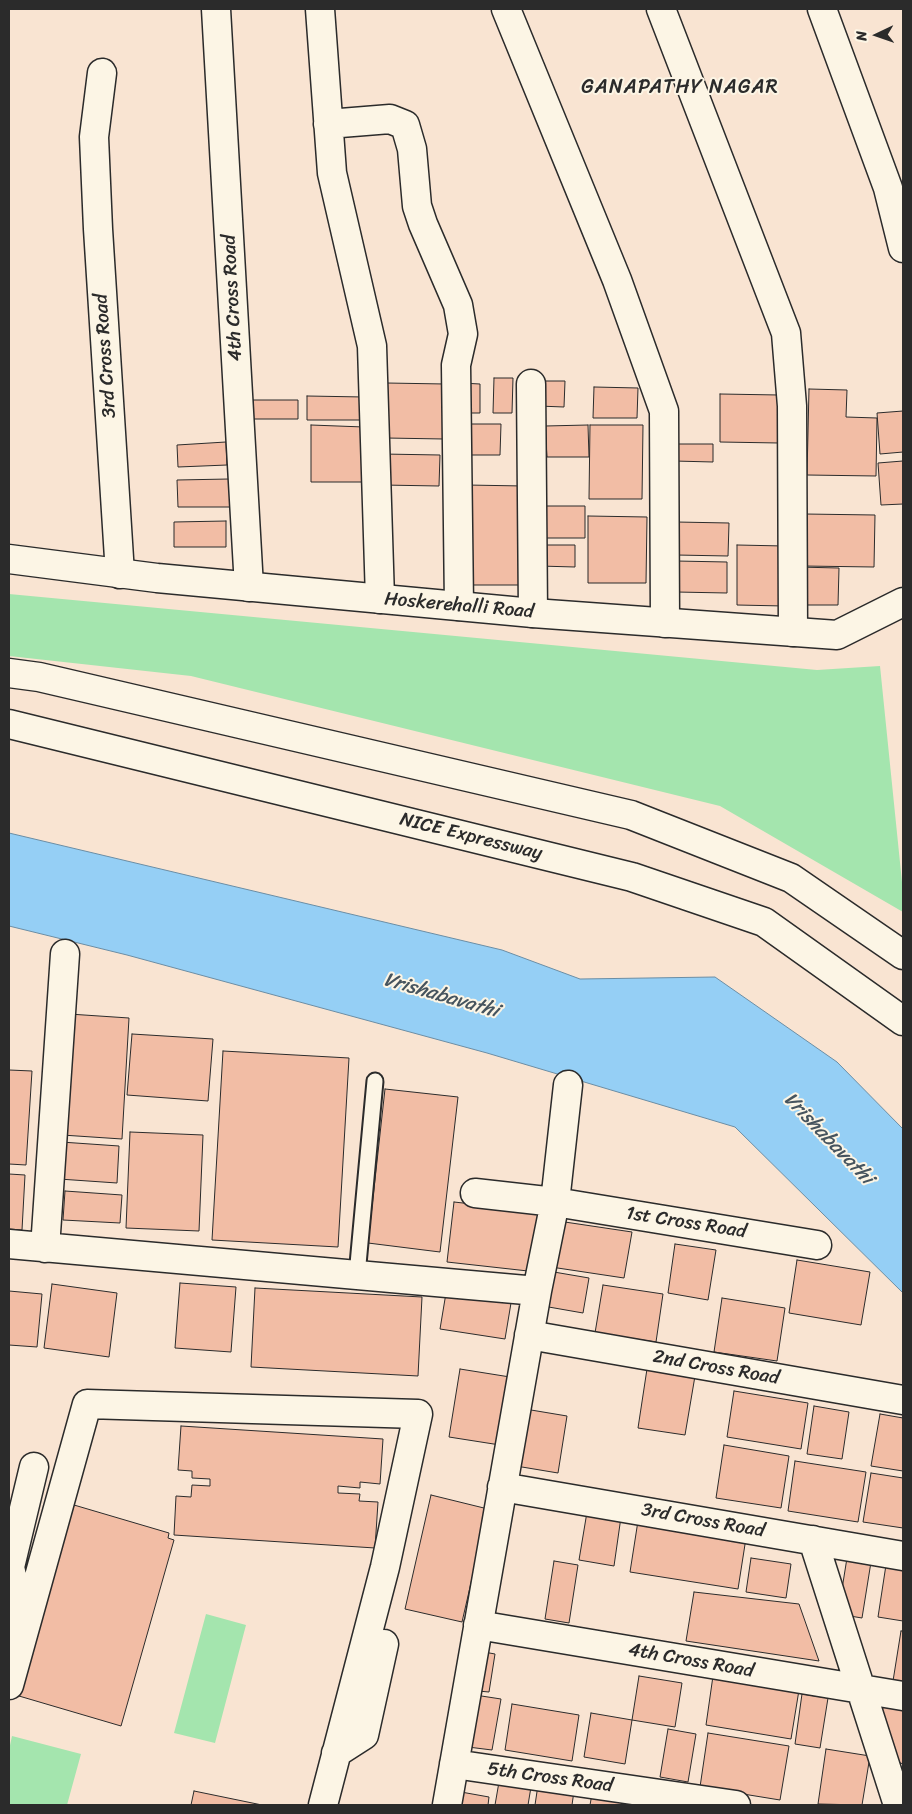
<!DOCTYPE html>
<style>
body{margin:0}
#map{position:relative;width:912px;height:1814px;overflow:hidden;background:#f9e4d2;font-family:Sriracha,sans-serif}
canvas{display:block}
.frame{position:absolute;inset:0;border:10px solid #2b2b2b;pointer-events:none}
.north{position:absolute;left:852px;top:10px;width:50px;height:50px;-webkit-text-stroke:4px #fcf5e5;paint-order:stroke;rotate:267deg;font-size:14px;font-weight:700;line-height:20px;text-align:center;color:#2b2b2b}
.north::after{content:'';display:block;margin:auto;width:18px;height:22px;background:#2b2b2b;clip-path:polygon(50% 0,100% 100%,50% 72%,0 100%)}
</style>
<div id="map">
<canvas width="912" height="1814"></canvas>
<div class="frame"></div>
<div class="north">N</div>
</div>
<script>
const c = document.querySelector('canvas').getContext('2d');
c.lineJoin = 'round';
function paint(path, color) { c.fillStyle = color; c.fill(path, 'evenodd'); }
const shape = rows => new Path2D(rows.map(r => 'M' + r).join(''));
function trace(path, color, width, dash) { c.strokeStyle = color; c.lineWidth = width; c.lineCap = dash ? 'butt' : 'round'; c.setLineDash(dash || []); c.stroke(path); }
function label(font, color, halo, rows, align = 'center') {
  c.font = font + ' Sriracha,sans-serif'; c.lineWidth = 4; c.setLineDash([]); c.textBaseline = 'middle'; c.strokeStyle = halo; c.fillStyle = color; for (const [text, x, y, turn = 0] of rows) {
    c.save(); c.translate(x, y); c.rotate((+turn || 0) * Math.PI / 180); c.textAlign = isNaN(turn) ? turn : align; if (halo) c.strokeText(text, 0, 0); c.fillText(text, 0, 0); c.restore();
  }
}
const green = shape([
 [9,594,817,670,880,666,903,892,903,912,720,806,191,676,9,656],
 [206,1614,246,1625,215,1743,174,1733],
 [12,1736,81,1754,67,1805,9,1805,9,1750]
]);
const water = shape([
 [9,833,502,950,580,979,715,977,837,1062,903,1129,903,1293,735,1127,487,1053,127,955,9,926,9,833]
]);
const building = shape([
 [494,378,513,378,512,413,493,413,494,378],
 [538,381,565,381,564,407,538,406,538,381],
 [386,383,445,384,444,439,386,438,386,383],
 [461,383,480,384,480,413,460,413,461,383],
 [594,387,638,388,637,418,593,418,594,387],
 [809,389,847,390,846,417,877,418,876,476,807,475,809,389],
 [720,394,779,395,779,443,720,442,720,394],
 [307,396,364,397,364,420,307,420,307,396],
 [253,400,298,400,298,419,253,419,253,400],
 [903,411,903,452,880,454,877,413,903,411],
 [466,424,501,424,500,455,466,455,466,424],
 [311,425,364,427,365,482,311,482,311,425],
 [588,425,589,457,547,457,545,426,588,425],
 [590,425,643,425,642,499,589,499,590,425],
 [226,442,227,465,178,467,177,445,226,442],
 [674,444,713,444,713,462,674,461,674,444],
 [382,454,440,455,439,486,382,485,382,454],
 [903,461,903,504,881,505,878,463,903,461],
 [229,479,230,507,178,507,177,480,229,479],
 [466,485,524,486,523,585,465,585,466,485],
 [543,506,585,506,585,538,543,538,543,506],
 [804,514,875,515,874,567,803,566,804,514],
 [588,516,647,517,646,583,588,583,588,516],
 [226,521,226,547,174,547,174,522,226,521],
 [676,522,729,523,728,556,676,555,676,522],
 [540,545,575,545,575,567,539,566,540,545],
 [737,545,784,546,784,606,737,605,737,545],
 [676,561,727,562,727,593,676,592,676,561],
 [797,567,839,568,838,605,796,605,797,567],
 [69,1014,129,1018,122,1139,62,1135,69,1014],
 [132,1034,213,1039,208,1101,127,1095,132,1034],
 [223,1051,349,1058,338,1247,212,1240,223,1051],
 [9,1070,32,1071,26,1165,9,1164,9,1070],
 [385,1089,458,1097,440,1252,368,1243,385,1089],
 [130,1132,203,1135,199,1231,126,1228,130,1132],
 [61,1142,119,1146,117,1183,59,1179,61,1142],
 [9,1174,25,1175,22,1230,9,1229,9,1174],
 [65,1191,122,1195,120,1223,63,1220,65,1191],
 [454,1202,544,1212,537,1272,447,1262,454,1202],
 [558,1221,632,1232,624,1278,551,1267,558,1221],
 [675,1244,716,1250,708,1300,668,1293,675,1244],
 [797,1260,870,1272,861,1325,789,1313,797,1260],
 [548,1271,589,1278,583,1313,543,1306,548,1271],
 [180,1283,236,1287,231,1352,175,1348,180,1283],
 [52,1284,117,1293,109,1357,44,1348,52,1284],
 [603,1285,663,1294,656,1342,595,1333,603,1285],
 [255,1288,422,1297,418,1376,251,1367,255,1288],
 [9,1291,42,1294,37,1347,9,1345,9,1291],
 [446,1293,511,1303,505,1339,440,1329,446,1293],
 [722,1298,785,1308,777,1361,714,1352,722,1298],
 [460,1369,510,1377,500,1445,449,1437,460,1369],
 [647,1369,695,1376,685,1435,638,1428,647,1369],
 [734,1391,808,1403,801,1449,727,1437,734,1391],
 [814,1406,849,1412,842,1459,807,1454,814,1406],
 [525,1409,567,1416,558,1473,516,1466,525,1409],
 [880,1414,903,1418,903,1471,871,1466,880,1414],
 [181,1426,383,1439,380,1484,360,1482,360,1488,338,1486,338,1493,360,1494,359,1501,378,1502,375,1548,174,1535,176,1496,191,1497,192,1485,210,1486,210,1479,192,1478,192,1471,178,1470,181,1426],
 [724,1445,789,1456,781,1508,716,1498,724,1445],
 [795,1461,866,1472,858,1522,788,1511,795,1461],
 [871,1473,903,1478,903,1528,863,1522,871,1473],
 [431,1495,488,1509,462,1622,405,1609,431,1495],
 [74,1505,169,1533,168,1538,174,1540,121,1726,19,1696,74,1505],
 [587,1512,621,1517,614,1566,579,1560,587,1512],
 [638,1521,746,1538,738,1589,630,1572,638,1521],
 [751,1558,791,1564,786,1598,746,1592,751,1558],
 [847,1558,871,1562,862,1618,838,1614,847,1558],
 [554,1561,578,1565,569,1623,545,1619,554,1561],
 [886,1565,903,1567,903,1621,878,1617,886,1565],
 [694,1592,799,1604,819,1661,686,1641,694,1592],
 [901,1631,903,1631,903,1682,893,1681,901,1631],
 [484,1652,495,1654,489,1692,478,1691,484,1652],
 [639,1676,682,1683,675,1727,632,1720,639,1676],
 [713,1676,799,1690,791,1739,706,1725,713,1676],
 [802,1694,828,1698,820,1748,795,1744,802,1694],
 [475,1695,501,1699,492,1750,468,1747,475,1695],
 [872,1699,903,1705,903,1764,886,1757,872,1699],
 [512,1704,579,1715,572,1761,505,1750,512,1704],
 [591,1713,632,1720,625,1764,584,1757,591,1713],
 [668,1729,696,1734,688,1782,660,1777,668,1729],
 [708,1733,789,1746,780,1800,700,1787,708,1733],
 [826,1749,870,1756,862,1805,818,1804,826,1749],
 [499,1782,531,1787,528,1805,495,1805,499,1782],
 [538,1785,574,1791,572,1805,535,1805,538,1785],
 [194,1791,262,1805,191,1805,194,1791],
 [461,1792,489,1797,488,1805,459,1805,461,1792],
 [592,1794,643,1805,590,1805,592,1794]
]);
const lane = shape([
 [357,1275,375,1081]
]);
const street = shape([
 [216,9,249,587],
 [320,9,332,173,372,346,380,599],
 [506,9,617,280,664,411,665,623],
 [661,9,786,333,792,406,793,632],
 [822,9,888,188,903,248],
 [102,73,94,137,98,229,120,574],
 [328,124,390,119,405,125,412,149,417,206,423,224,458,305,463,334,456,365,459,606],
 [531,384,533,613],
 [475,1193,555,1202,817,1245],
 [9,1244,537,1291,447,1805],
 [45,1248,65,954],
 [537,1291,555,1202,568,1085],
 [529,1335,903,1400],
 [502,1487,903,1556],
 [813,1540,898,1805],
 [478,1625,903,1696],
 [23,1627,10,1567,34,1467],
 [9,1685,87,1404,418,1414,385,1567,323,1805],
 [336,1753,364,1735,384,1644],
 [454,1764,736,1805]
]);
const secondary = shape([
 [9,559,157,578,533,613,837,635,903,602]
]);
const highway = shape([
 [9,673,39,677,631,815,791,878,903,955],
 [9,724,632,877,764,922,903,1021]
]);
const streetNames = [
 ["4th Cross Road",233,298,-93],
 ["3rd Cross Road",106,356,-94],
 ["Hoskerehalli Road",459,606,5],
 ["NICE Expressway",471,837,14],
 ["1st Cross Road",686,1223,9],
 ["2nd Cross Road",716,1368,10],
 ["3rd Cross Road",703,1521,10],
 ["4th Cross Road",691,1661,10],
 ["5th Cross Road",550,1778,8]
];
const neighbourhoodNames = [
 ["GANAPATHY NAGAR",680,88]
];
const waterNames = [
 ["Vrishabavathi",441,996,16],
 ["Vrishabavathi",828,1139,46]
];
paint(green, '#a4e5ae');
paint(water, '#95cff5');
trace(water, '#6b8da4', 1);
paint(building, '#f2bda5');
trace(building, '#2b2b2b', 1);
trace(lane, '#2b2b2b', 19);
trace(street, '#2b2b2b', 31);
trace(secondary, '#2b2b2b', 31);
trace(highway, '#2b2b2b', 31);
trace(lane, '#fcf5e5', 15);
trace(street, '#fcf5e5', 28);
trace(secondary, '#fcf5e5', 28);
trace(highway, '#fcf5e5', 28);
label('19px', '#2b2b2b', '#fcf5e5', streetNames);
c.letterSpacing = '1px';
label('20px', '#2b2b2b', '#fcf5e5', neighbourhoodNames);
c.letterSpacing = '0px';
label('italic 20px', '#46545e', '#fcf5e5', waterNames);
</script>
